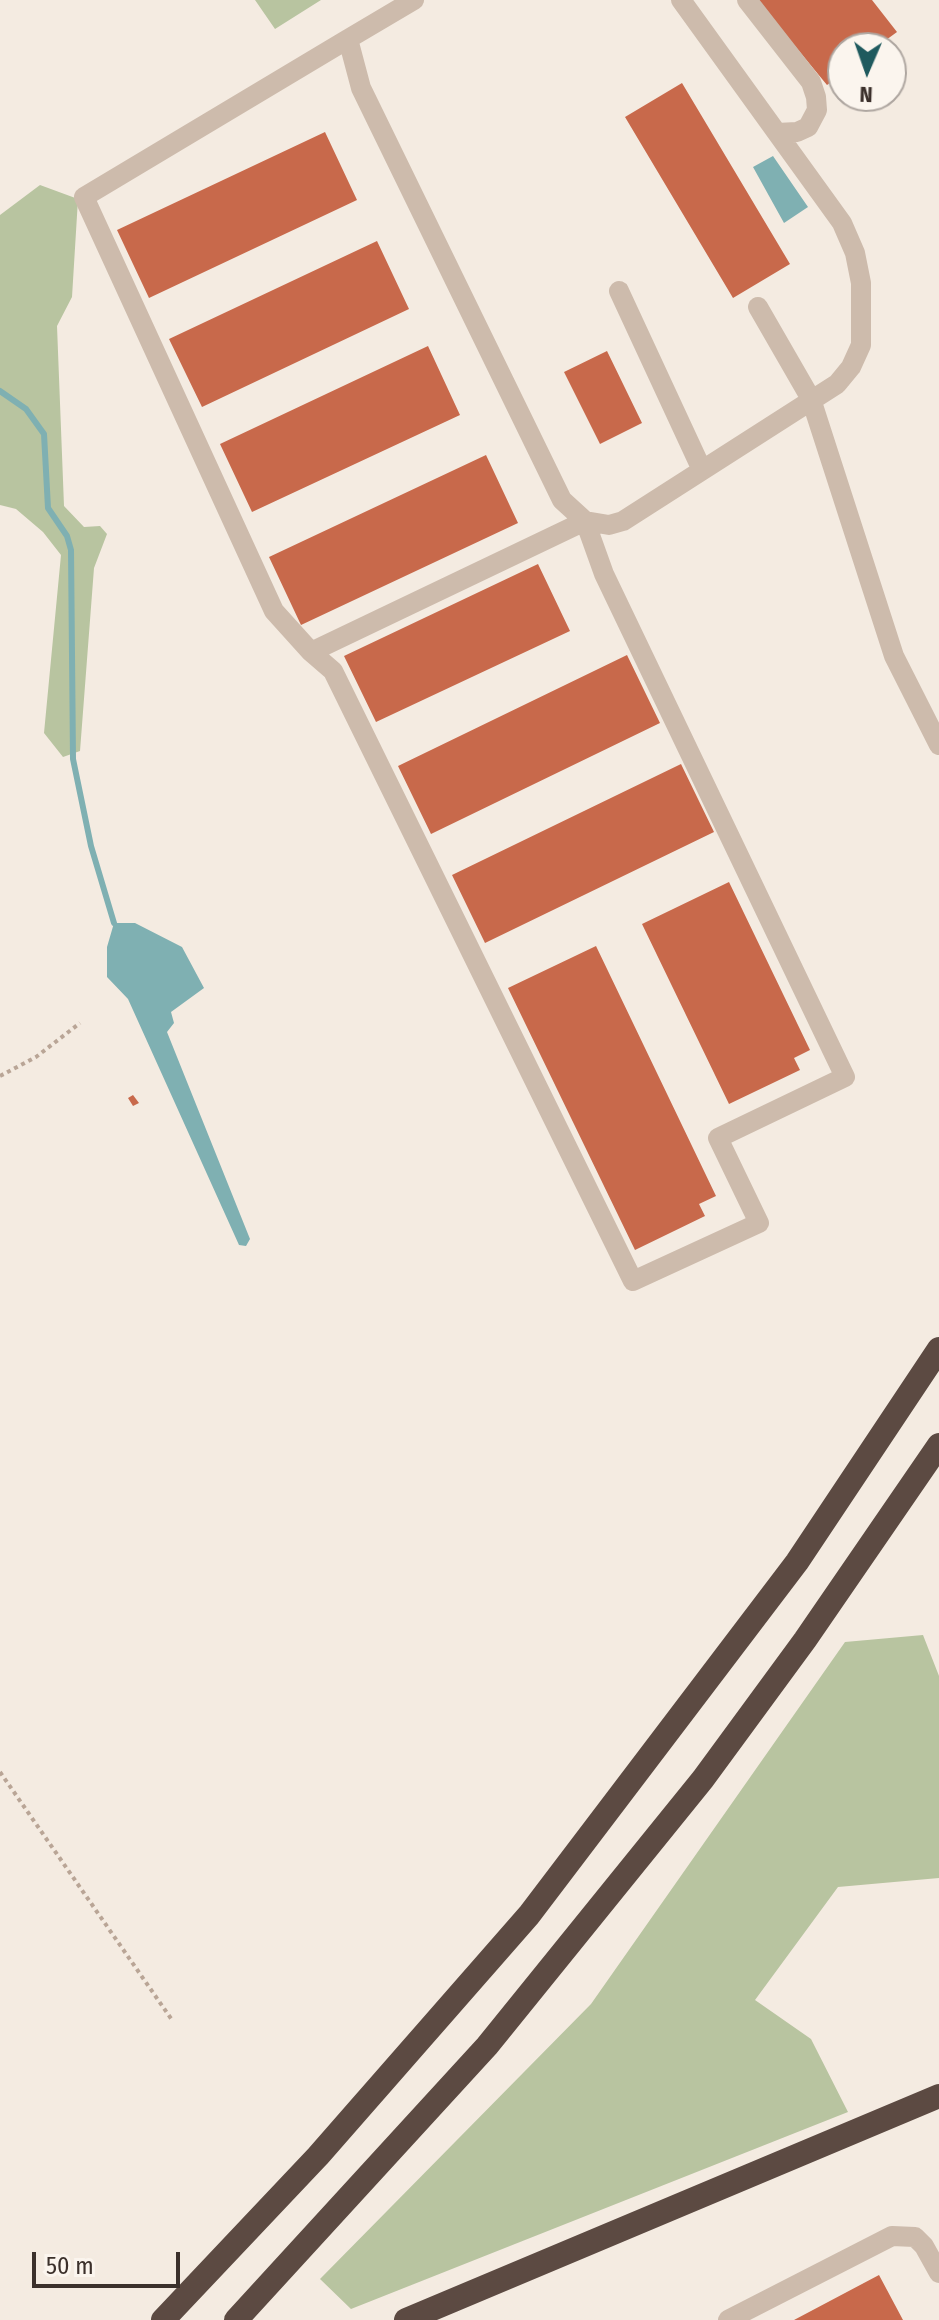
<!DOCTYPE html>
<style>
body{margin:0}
#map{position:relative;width:939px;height:2320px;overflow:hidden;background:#f4ebe1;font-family:"Fira Sans Condensed",sans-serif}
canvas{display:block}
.north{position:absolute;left:827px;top:32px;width:80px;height:80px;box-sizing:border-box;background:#fbf5ee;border:2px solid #aea6a0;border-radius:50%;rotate:182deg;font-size:22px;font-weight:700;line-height:32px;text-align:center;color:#3b302b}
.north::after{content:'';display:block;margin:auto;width:28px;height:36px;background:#1f5a5e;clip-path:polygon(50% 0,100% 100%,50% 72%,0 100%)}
.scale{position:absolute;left:32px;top:2252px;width:148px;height:36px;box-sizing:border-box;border:4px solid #3b302b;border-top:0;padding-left:10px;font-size:24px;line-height:28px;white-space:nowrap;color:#3b302b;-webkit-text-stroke:6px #fbf5ee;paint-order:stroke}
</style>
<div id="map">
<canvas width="939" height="2320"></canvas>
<div class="north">N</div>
<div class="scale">50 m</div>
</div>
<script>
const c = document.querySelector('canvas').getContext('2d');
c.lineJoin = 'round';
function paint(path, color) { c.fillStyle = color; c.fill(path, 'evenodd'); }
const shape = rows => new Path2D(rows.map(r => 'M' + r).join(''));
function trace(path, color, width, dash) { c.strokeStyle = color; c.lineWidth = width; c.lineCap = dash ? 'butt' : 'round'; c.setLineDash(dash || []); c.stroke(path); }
const green = shape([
 [255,0,321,0,275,29],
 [40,185,78,199,72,297,57,326,64,506,84,527,100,526,107,534,94,568,80,751,63,757,44,733,61,555,43,532,16,509,0,505,0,215],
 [923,1635,939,1676,939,1878,838,1887,755,2000,811,2039,848,2112,351,2309,320,2279,591,2004,845,1642]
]);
const water = shape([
 [773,156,808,207,784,223,753,167],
 [114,923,135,923,182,947,204,988,171,1012,174,1023,167,1032,250,1239,246,1246,239,1245,128,999,107,977,107,947]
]);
const stream = shape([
 [0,391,26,409,44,434,48,508,67,536,71,550,73,759,91,846,114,923]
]);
const building = shape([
 [757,0,872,0,897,32,875,48,843,48,843,73,827,85],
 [682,83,790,264,733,298,625,117],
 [325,132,357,200,149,298,117,230],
 [377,241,409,309,202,407,169,339],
 [428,346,460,415,252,512,220,444],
 [607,351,642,423,600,444,564,372],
 [486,455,518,523,301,625,269,557],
 [538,564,570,631,376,722,344,656],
 [627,655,660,723,431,834,398,766],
 [681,764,714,832,485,943,452,875],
 [729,882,810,1050,794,1058,800,1070,729,1104,642,924],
 [596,946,716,1196,699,1204,705,1216,635,1250,508,988],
 [133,1095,139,1103,133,1106,128,1098],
 [879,2275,903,2320,794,2320]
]);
const path = shape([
 [0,1076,36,1057,80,1023],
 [0,1772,172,2020]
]);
const minor = shape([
 [414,0,348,39,361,88,562,500,585,521,609,525,623,521,837,384,851,367,861,345,861,283,855,253,842,223,681,0],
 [747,0,811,82,816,97,817,110,808,127,797,132,777,133],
 [619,291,702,470],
 [758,307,811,399,894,656,939,745],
 [311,652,585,521,604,574,845,1077,718,1138,759,1223,633,1281,333,671,311,652,274,611,84,197,348,39],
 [728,2320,892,2236,915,2237,924,2246,939,2273]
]);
const highway = shape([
 [163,2320,318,2156,529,1915,797,1562,939,1349],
 [236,2320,487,2046,703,1779,805,1640,939,1445],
 [406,2320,939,2096]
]);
paint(green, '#b8c4a0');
paint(water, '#7fb0b2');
trace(stream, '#7fb0b2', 6);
paint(building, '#c8694b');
trace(path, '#b9a596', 4, [4, 4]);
trace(minor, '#cdbbac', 20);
trace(highway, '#5c4a42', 24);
</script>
